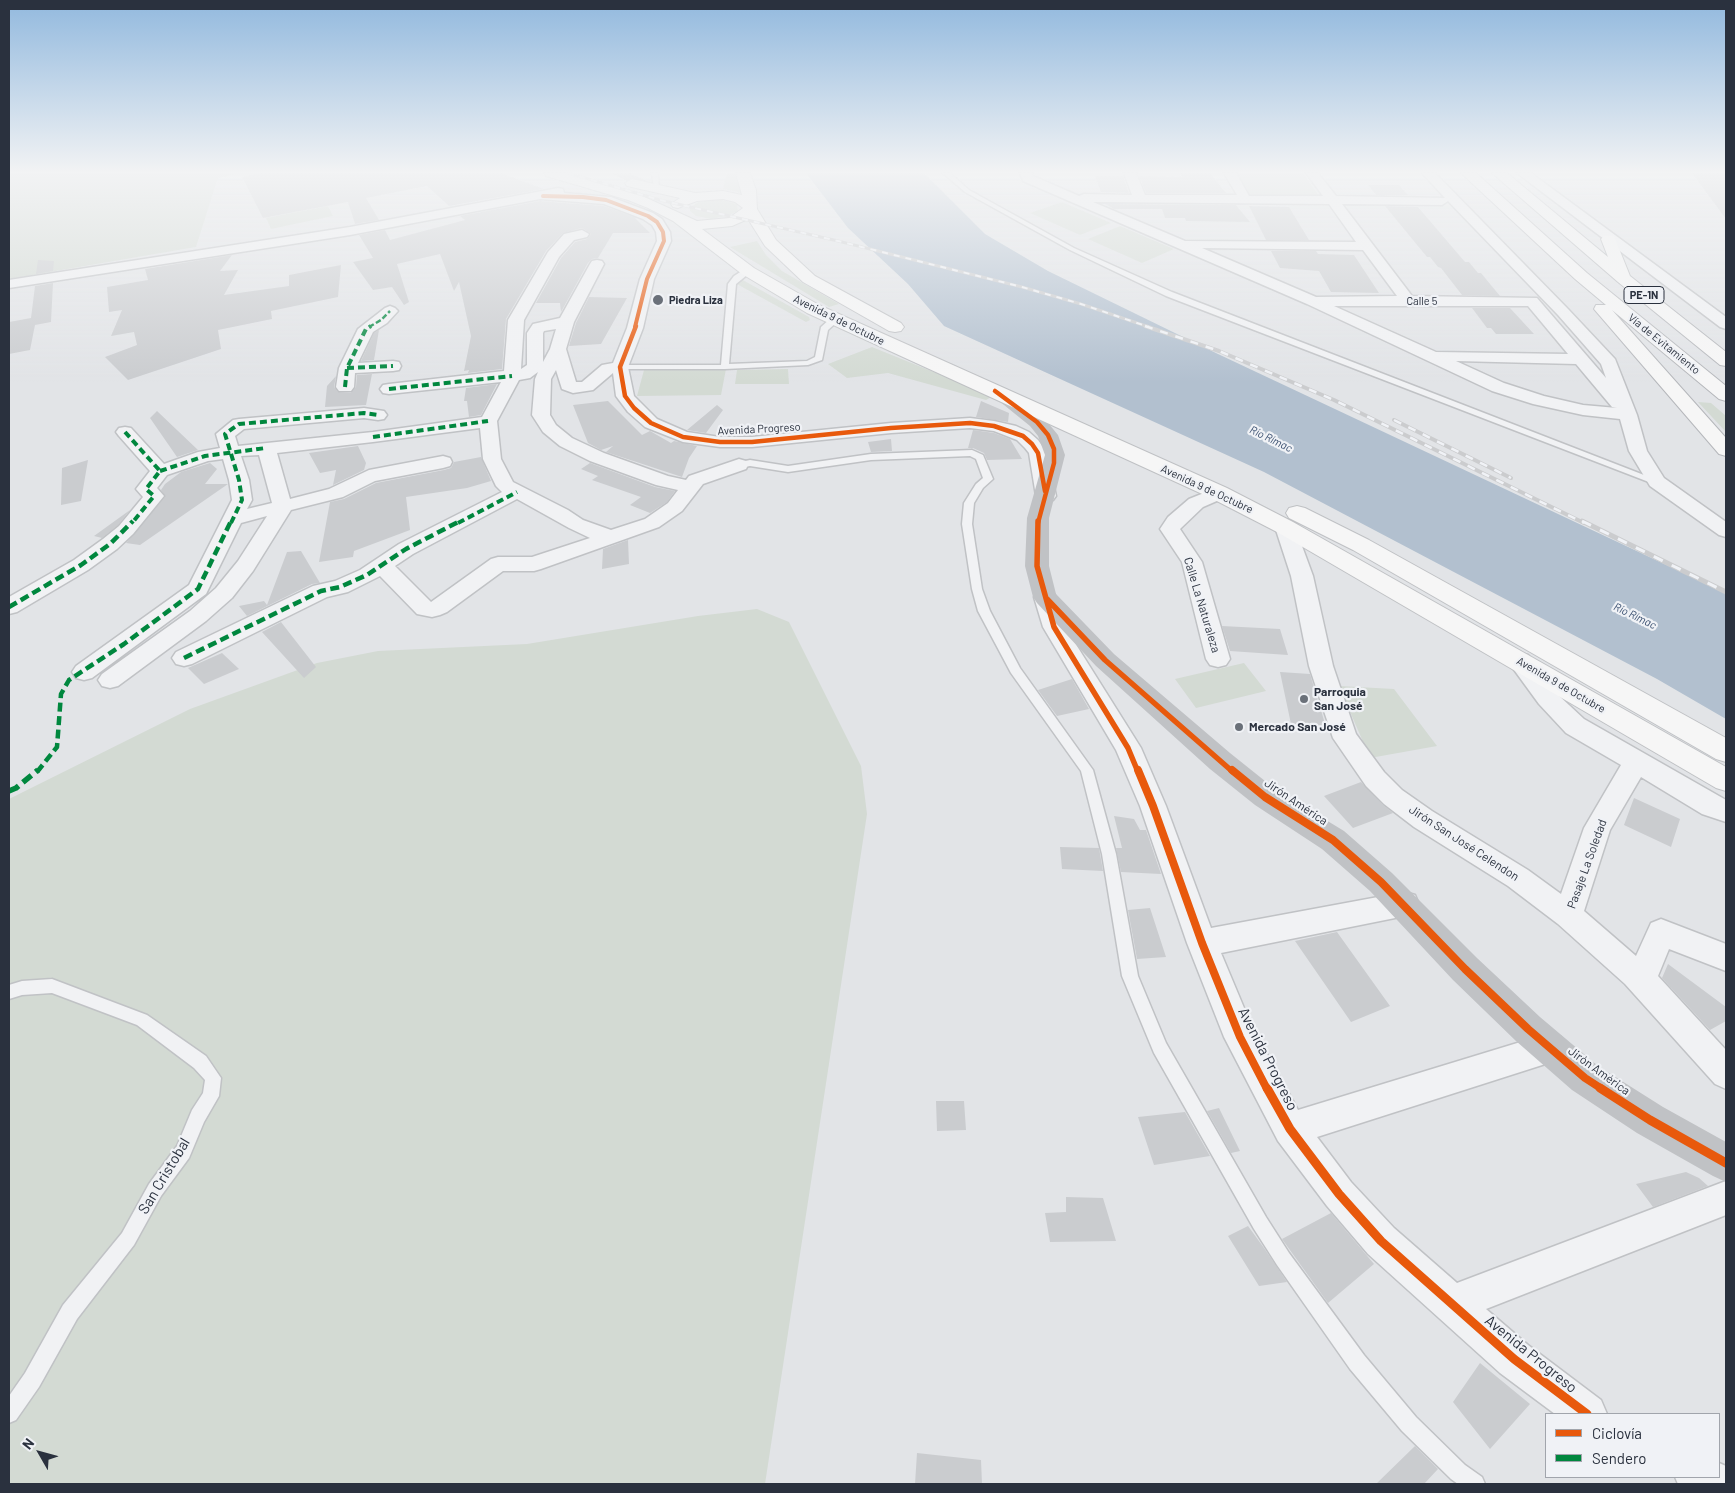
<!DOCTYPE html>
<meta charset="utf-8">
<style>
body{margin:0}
#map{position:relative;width:1735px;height:1493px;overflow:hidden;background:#e2e4e7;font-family:Barlow,sans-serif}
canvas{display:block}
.frame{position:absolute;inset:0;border:10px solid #2a313e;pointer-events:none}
.legend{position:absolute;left:1545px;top:1413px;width:175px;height:65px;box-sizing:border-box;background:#f0f2f6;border:1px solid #a1a5ac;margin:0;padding:6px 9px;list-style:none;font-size:15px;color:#2a313e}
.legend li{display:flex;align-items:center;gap:10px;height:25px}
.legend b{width:25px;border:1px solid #a1a5ac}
.north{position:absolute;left:15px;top:1428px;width:50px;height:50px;-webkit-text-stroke:4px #f0f2f6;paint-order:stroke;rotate:308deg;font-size:14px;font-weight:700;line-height:20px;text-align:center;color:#2a313e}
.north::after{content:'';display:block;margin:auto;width:18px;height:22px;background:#2a313e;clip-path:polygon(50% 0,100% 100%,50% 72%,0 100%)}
</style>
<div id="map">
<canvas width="1735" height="1493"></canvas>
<div class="frame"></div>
<ul class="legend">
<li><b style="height:6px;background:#e8590c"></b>Ciclovía</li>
<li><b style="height:6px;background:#00873e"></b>Sendero</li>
</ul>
<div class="north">N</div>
</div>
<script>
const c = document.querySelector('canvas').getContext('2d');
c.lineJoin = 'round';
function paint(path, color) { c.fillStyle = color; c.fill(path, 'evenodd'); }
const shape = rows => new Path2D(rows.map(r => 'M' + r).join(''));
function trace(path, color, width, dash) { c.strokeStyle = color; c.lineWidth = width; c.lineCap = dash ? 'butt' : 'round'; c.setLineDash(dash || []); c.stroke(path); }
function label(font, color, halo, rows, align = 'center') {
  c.font = font + ' Barlow,sans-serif'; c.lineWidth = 4.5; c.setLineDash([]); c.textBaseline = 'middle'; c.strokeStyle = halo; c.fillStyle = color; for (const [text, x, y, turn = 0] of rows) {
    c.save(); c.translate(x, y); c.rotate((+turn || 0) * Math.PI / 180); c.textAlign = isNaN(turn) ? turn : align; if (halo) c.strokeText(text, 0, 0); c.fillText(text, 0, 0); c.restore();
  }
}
const green = shape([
 [9,173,234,173,235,174,218,178,196,247,9,279],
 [727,173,738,173,742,193,723,189],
 [1234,173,1303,173,1320,197,1249,196],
 [719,199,737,204,738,211,727,216,711,219,696,216,690,211,690,208,698,202],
 [1062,202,1111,223,1080,235,1030,213],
 [328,206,333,216,271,229,266,218],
 [1120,226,1174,249,1142,263,1088,239],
 [757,241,766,255,782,271,839,304,829,307,730,247],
 [741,279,809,317,810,320,806,322,735,283],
 [872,347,993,396,986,400,888,373,847,378,828,364],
 [726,369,721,395,637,396,644,370],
 [788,369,789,384,735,384,737,370],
 [1698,402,1711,403,1726,416,1726,432],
 [757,609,789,622,861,766,867,814,765,1484,9,1484,9,799,190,709,317,663,378,651,527,644,698,616],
 [1244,663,1266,691,1196,708,1175,679],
 [1339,686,1394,689,1437,746,1370,758]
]);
const water = shape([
 [806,173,924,173,985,234,1048,271,1218,354,1726,593,1726,719,1657,679,1264,472,944,326,908,284,848,228]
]);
const building = shape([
 [259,173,501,173,544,189,449,206,427,186,366,198,379,220,355,224,348,202,263,218,242,177],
 [1179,173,1210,173,1226,193,1146,193,1139,176,1182,177],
 [1692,173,1726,173,1726,219],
 [1095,176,1123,176,1129,193,1101,192],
 [1368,185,1399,185,1408,195,1376,195],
 [540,201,604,206,634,217,650,233,613,233,598,258,592,259,588,263,561,312,560,303,536,303,561,258,575,242,587,239,591,234,582,228,563,233,546,251,506,319,502,369,468,373,469,370,464,371,471,336,459,282,454,291,440,254,397,264,409,302,404,305,392,287,373,290,353,262,373,258,359,235,385,230,390,240,465,220,460,216],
 [1105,204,1236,205,1250,222,1186,221,1185,218,1165,218,1162,209,1114,209],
 [1249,206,1289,207,1309,240,1266,240],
 [1385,206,1418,207,1465,262,1469,262,1478,273,1481,273,1500,296,1462,295,1441,268,1438,267,1430,257,1427,257],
 [1271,251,1316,251,1318,254,1354,255,1379,293,1331,292,1319,271,1280,268],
 [232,255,220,271,238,270,224,295,289,286,289,275,341,265,338,297,271,311,272,319,218,330,221,349,128,380,105,357,137,345,134,332,111,336,122,310,109,312,107,287,148,280,145,269],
 [38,260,54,261,53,271,36,274],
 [53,283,51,322,35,325,30,350,9,354,9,322,31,318,35,286],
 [589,297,627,298,601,344,569,346,576,323],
 [1472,308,1510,308,1534,334,1496,334,1491,328,1487,328],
 [379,330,374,360,361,361,374,333],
 [372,374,366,405,325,407,327,386,336,376,334,387,338,392,351,393,356,387,357,375],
 [497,384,481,415,469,417,467,401,464,401,466,388],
 [608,401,642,435,650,431,671,443,674,441,697,446,689,458,682,477,606,452,613,446,601,450,588,443,573,405],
 [981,401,1009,413,1008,422,976,417],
 [717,405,723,410,706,433,687,430],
 [157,411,198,450,177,457,150,418],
 [973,430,994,433,1010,439,1022,459,987,460,984,453,973,448,968,448],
 [891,439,892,451,871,452,868,442],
 [358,446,366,463,364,470,333,485,336,470,320,473,309,453],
 [481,457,491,481,467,488,406,497,410,530,354,551,353,557,319,562,330,502,344,499,376,483,444,470,451,468,454,462],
 [88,460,81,501,61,505,62,468],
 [210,463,217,469,205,484,228,484,140,545,126,543,165,497,161,490,165,484,181,472],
 [590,463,655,487,675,491,667,502,650,513,630,505,641,497,592,480,598,476,581,469],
 [130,510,118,525,102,538,94,536],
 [628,540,629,564,602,569,603,549],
 [301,551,320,583,312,584,247,616,239,606,264,601,267,605,287,552],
 [281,622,316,667,304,678,262,632],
 [1222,626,1280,629,1288,655,1230,651],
 [222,653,239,669,204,684,188,668],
 [1280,672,1310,674,1326,727,1291,724],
 [1072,679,1089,709,1057,716,1038,690],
 [1361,782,1383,805,1393,813,1353,828,1324,796],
 [1634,798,1680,819,1671,847,1624,825],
 [1114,816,1134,819,1140,830,1146,830,1161,874,1121,872,1116,848,1122,848],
 [1060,847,1099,848,1103,871,1062,869],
 [1150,908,1166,957,1137,959,1128,910],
 [1337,932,1390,1006,1351,1022,1295,941],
 [1668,964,1726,1007,1726,1021,1710,1030,1662,978],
 [936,1101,964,1101,966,1130,937,1131],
 [1219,1108,1240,1151,1231,1153,1207,1111],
 [1185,1112,1210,1156,1154,1165,1138,1117],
 [1686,1172,1699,1178,1708,1186,1653,1207,1636,1184],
 [1066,1197,1103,1198,1116,1241,1050,1242,1045,1213,1066,1212],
 [1331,1213,1374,1264,1328,1303,1282,1239],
 [1248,1226,1264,1248,1287,1282,1259,1286,1228,1236],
 [1480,1363,1530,1404,1490,1449,1453,1402],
 [1415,1446,1438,1469,1424,1484,1376,1484],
 [917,1453,981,1460,982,1484,915,1484]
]);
const lane = shape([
 [652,173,658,173,659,190,654,189,652,173],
 [943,173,950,173,969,190,1074,248,1172,292,1662,482,1657,485,1654,484,1166,296,1070,250,965,192,943,173],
 [745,269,752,271,736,284,729,364,807,361,815,357,821,327,832,317,838,317,838,321,828,330,822,360,808,365,725,369,617,369,617,365,721,365,728,284,734,276,745,269],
 [972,450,983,455,993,479,983,488,974,503,972,524,982,589,990,611,1020,668,1093,770,1116,854,1138,976,1166,1043,1266,1217,1289,1253,1364,1355,1416,1417,1465,1465,1482,1477,1485,1484,1458,1484,1451,1479,1402,1431,1350,1369,1277,1265,1254,1229,1154,1053,1122,976,1102,854,1081,771,1011,673,978,611,972,589,962,524,964,503,976,484,983,478,976,459,970,456,871,460,788,472,750,466,739,468,734,465,736,463,750,460,788,466,871,454,972,450],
 [52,979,147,1015,206,1056,221,1078,219,1096,204,1122,189,1158,161,1196,134,1245,77,1319,39,1387,16,1420,9,1423,9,1396,25,1373,63,1305,122,1233,149,1184,177,1146,192,1110,203,1093,205,1080,194,1068,137,1025,52,993,22,995,9,999,9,985,22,981,52,979]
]);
const street = shape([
 [1020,173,1032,173,1033,176,1079,196,1084,194,1132,195,1124,173,1136,173,1145,195,1237,195,1224,173,1236,173,1249,196,1323,196,1306,173,1318,173,1336,196,1445,198,1422,173,1435,173,1568,309,1615,359,1637,415,1647,451,1664,478,1726,522,1726,537,1719,535,1650,486,1629,451,1620,419,1583,415,1533,404,1492,391,1307,304,1023,181,1020,173],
 [1448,201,1558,315,1601,364,1606,378,1537,298,1412,296,1342,204,1442,205,1448,201],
 [1093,202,1329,204,1356,242,1185,241,1093,202],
 [1202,248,1363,250,1397,296,1316,297,1202,248],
 [1334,306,1528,306,1568,354,1436,352,1334,306],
 [1456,361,1576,364,1612,407,1617,408,1583,405,1544,396,1504,383,1456,361],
 [1517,173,1531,173,1726,317,1726,329,1720,327,1517,173],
 [558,188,563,189,564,193,611,197,653,213,662,219,670,232,671,241,654,279,643,328,628,367,634,396,657,419,687,432,720,437,752,437,891,423,970,418,994,421,1016,426,1029,432,1038,440,1047,453,1056,496,1053,500,1046,502,1039,500,1036,496,1029,453,1025,448,1017,440,994,431,970,428,891,433,752,447,720,447,683,442,645,427,628,412,616,396,613,373,593,390,573,393,562,389,556,370,551,379,550,415,556,425,572,438,604,453,668,476,686,480,689,476,739,459,746,461,748,465,746,469,703,484,682,511,659,527,541,569,534,571,503,571,447,612,440,615,432,617,417,614,380,576,348,592,327,597,192,664,184,666,176,664,172,658,176,652,313,586,335,581,360,570,399,544,502,492,496,486,483,459,480,428,373,442,277,453,290,499,329,489,369,470,443,456,450,458,452,462,450,466,443,468,375,481,343,497,291,510,253,571,232,598,206,621,118,686,110,688,102,686,98,680,102,674,190,611,216,588,238,561,267,516,241,523,206,594,92,678,84,680,76,678,72,672,76,666,189,585,232,500,229,480,223,459,208,461,167,475,157,488,164,496,133,534,117,549,88,570,17,612,9,614,9,597,74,560,103,539,119,526,143,497,136,489,150,471,119,436,116,432,119,428,125,427,131,428,164,464,198,452,220,448,216,434,233,420,239,419,364,408,384,411,387,415,384,419,378,420,364,418,244,429,235,436,238,446,373,432,482,417,501,382,389,394,383,393,380,389,383,385,389,384,504,371,508,320,548,252,564,234,582,230,589,234,587,237,574,240,559,257,524,320,521,369,527,365,527,333,533,324,560,318,590,264,592,261,597,260,602,261,604,264,574,322,566,349,576,382,582,382,602,365,613,363,627,328,640,279,657,241,656,232,652,225,643,219,604,204,540,199,350,235,9,288,9,280,350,227,558,188],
 [556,329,550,349,543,362,543,333,544,331,556,329],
 [538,372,535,379,532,415,543,432,560,446,590,461,656,485,678,490,668,503,645,519,611,530,583,520,568,510,513,482,501,459,497,421,519,380,530,378,538,372],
 [259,455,272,503,247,509,252,500,249,480,241,456,259,455],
 [517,499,569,528,590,538,532,557,498,557,491,559,431,602,395,566,413,554,517,499],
 [390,306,395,308,398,311,387,323,373,332,358,363,393,361,399,362,401,366,399,370,393,371,355,373,354,387,351,391,339,391,336,387,339,368,358,329,385,308,390,306],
 [1219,487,1226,489,1229,493,1226,497,1203,507,1180,529,1202,562,1230,659,1226,665,1218,667,1210,665,1206,659,1182,562,1160,529,1168,517,1189,499,1219,487],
 [1285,521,1292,523,1295,527,1313,576,1333,666,1356,734,1384,772,1402,790,1432,811,1528,870,1561,894,1584,828,1621,765,1566,733,1539,704,1512,667,1508,661,1512,655,1520,653,1528,655,1555,692,1584,719,1726,800,1726,822,1702,814,1641,777,1610,830,1584,911,1636,956,1651,923,1661,919,1726,944,1726,971,1669,949,1658,976,1726,1050,1726,1089,1715,1084,1625,984,1558,924,1508,886,1414,827,1384,804,1366,786,1333,738,1309,666,1291,576,1275,527,1278,523,1285,521],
 [1045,590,1053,592,1056,597,1065,627,1141,748,1166,806,1211,928,1405,892,1415,895,1419,904,1415,913,1405,916,1221,953,1252,1027,1298,1110,1550,1033,1561,1037,1566,1048,1561,1059,1317,1137,1351,1182,1394,1228,1457,1283,1726,1181,1726,1215,1486,1309,1528,1345,1601,1400,1607,1414,1555,1414,1500,1373,1368,1254,1327,1206,1278,1141,1224,1037,1187,943,1140,806,1116,750,1043,627,1034,597,1037,592,1045,590],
 [1719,1463,1726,1466,1726,1484,1678,1484,1675,1477,1719,1477,1719,1463]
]);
const secondary = shape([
 [612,173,630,173,651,183,653,186,651,189,641,189,612,173],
 [997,386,1004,388,1044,418,1058,435,1065,455,1049,518,1049,566,1056,594,1114,654,1230,753,1275,789,1344,831,1392,873,1477,958,1540,1017,1598,1066,1663,1107,1726,1142,1726,1182,1713,1176,1637,1133,1572,1090,1516,1041,1453,980,1370,891,1322,849,1255,805,1210,769,1096,666,1037,603,1033,597,1025,566,1027,518,1045,455,1038,436,1030,426,988,392,990,388,997,386]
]);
const primary = shape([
 [544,173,566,173,638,194,697,221,729,218,743,208,735,202,723,199,697,201,678,208,673,207,671,204,680,198,627,186,625,183,632,179,695,193,723,191,742,195,736,173,750,173,756,190,757,209,776,240,815,276,901,323,904,327,901,331,895,332,889,331,803,282,765,246,748,219,732,226,702,229,754,268,819,305,1227,488,1293,522,1726,767,1726,791,1716,788,1277,532,1211,498,807,313,742,274,673,221,648,208,628,200,546,176,544,173],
 [1297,506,1305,508,1369,540,1726,738,1726,762,1716,759,1353,550,1289,518,1286,513,1289,508,1297,506]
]);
const highway = shape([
 [1461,173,1476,173,1587,273,1726,386,1726,401,1719,399,1612,310,1726,438,1726,456,1719,454,1594,309,1596,305,1606,305,1575,279,1461,173],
 [1492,173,1507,173,1608,257,1601,239,1604,236,1614,236,1630,276,1726,352,1726,366,1720,365,1618,282,1492,173]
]);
const railFar2 = shape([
 [568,173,660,200,838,241,1022,287,1081,304,1149,327]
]);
const railFar1 = shape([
 [1145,326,1219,351,1334,400,1584,523],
 [1394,420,1511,478]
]);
const rail = shape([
 [1582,521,1726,592]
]);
const quietFar3 = shape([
 [369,327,381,320,390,311]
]);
const quietFar2 = shape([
 [347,368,393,366],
 [345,387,347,368,366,329,371,326],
 [389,389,512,376],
 [125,432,160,471,146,489,154,496,132,523],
 [373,437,488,421],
 [160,471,205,456,266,448],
 [231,523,242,500,239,480,225,434,239,424,364,413,378,415],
 [458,523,517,492]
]);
const quietFar1 = shape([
 [9,607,81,565,110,544,133,521],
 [184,658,321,591,340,587,367,575,406,549,460,521],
 [37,772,57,747,61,694,69,680,124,644,198,589,231,521]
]);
const quiet = shape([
 [9,791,16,788,38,770]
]);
const cyclewayFar4 = shape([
 [543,196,583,197,606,200,648,216,657,222,663,232,664,241,647,279,635,327]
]);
const cyclewayFar3 = shape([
 [636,326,620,367,625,396,634,408,651,423,683,437,720,442,752,442,891,428,970,423,994,426,1023,436,1032,444,1038,453,1045,491],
 [995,391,1037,422,1048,435,1054,449,1054,463,1038,523]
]);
const cyclewayFar2 = shape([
 [1038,521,1037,566,1054,627,1128,748,1138,772],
 [1047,599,1105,660,1233,772]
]);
const cyclewayFar1 = shape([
 [1138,770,1153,806,1202,943,1240,1037,1267,1089],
 [1232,770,1265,797,1333,840,1381,882,1465,969,1528,1029,1585,1078,1602,1089]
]);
const cycleway = shape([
 [1267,1088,1290,1129,1339,1194,1381,1241,1514,1359,1587,1414],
 [1600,1088,1650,1120,1726,1163]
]);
const markers = [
 [658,300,6,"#6a7079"],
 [1304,699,5,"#6a7079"],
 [1239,727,5,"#6a7079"]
];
const shields = [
 [1644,295,40]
];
const shieldNames = [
 ["PE-1N",1644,295]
];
const farPoinames = [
 ["Piedra Liza",669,300]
];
const farStreetnames = [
 ["Calle 5",1422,301],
 ["Avenida 9 de Octubre",839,320,26],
 ["Vía de Evitamiento",1664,344,39],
 ["Avenida Progreso",759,429,-3],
 ["Avenida 9 de Octubre",1207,489,25],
 ["Avenida 9 de Octubre",1561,685,30]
];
const farWaternames = [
 ["Río Rímac",1271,439,26],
 ["Río Rímac",1635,616,26]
];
const streetNames = [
 ["Calle La Naturaleza",1202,605,73],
 ["Jirón América",1296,802,34],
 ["Jirón San José Celendon",1464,843,33],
 ["Pasaje La Soledad",1587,864,-70],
 ["Jirón América",1599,1071,36]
];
const poiNames = [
 ["Parroquia",1314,692],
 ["San José",1314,706],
 ["Mercado San José",1249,727]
];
const nearStreetnames = [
 ["Avenida Progreso",1268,1059,63],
 ["San Cristobal",164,1176,-59],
 ["Avenida Progreso",1531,1354,39]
];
paint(green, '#d3dad3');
paint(water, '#b2c0cf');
paint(building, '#cacccf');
trace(lane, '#c0c2c5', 3);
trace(street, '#c0c2c5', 3);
trace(primary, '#bfc1c4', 2);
trace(highway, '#b5b7bb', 2);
paint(lane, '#f1f2f4');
paint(street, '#f1f2f4');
paint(secondary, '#c0c2c5');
paint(primary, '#f6f6f6');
paint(highway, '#f6f6f6');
trace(railFar2, '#cbccce', 3);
trace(railFar1, '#cbccce', 4);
trace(rail, '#cbccce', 5);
trace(railFar2, '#f0f2f6', 2, [6]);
trace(railFar1, '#f0f2f6', 2.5, [8]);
trace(rail, '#f0f2f6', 3, [10]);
trace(quietFar3, '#00873e', 2.5, [5.5, 2.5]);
trace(quietFar2, '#00873e', 4, [7, 4]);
trace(quietFar1, '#00873e', 4.5, [9, 4.5]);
trace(quiet, '#00873e', 5.5, [11, 5.5]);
trace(cyclewayFar4, '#e8590c', 4);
trace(cyclewayFar3, '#e8590c', 4.5);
trace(cyclewayFar2, '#e8590c', 5.5);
trace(cyclewayFar1, '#e8590c', 8);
trace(cycleway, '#e8590c', 9);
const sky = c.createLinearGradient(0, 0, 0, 382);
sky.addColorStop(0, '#92b9de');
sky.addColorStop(0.45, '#f2f3f4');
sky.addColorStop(1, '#f2f3f400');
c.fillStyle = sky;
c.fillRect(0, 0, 1735, 382);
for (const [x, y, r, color] of markers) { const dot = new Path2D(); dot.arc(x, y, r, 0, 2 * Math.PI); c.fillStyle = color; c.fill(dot); trace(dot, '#f0f2f6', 2); }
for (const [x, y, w] of shields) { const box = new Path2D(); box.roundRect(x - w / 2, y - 8.5, w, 17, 4); c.fillStyle = '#f0f2f6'; c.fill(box); trace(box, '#2a313e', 1); }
label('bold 11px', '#2a313e', null, shieldNames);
label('bold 11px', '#2a313e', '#f0f2f6', farPoinames, 'left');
label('11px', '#2a313e', '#f0f2f6', farStreetnames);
label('italic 11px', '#384e6f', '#f0f2f6', farWaternames);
label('12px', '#2a313e', '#f0f2f6', streetNames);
label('bold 12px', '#2a313e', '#f0f2f6', poiNames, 'left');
label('15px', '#2a313e', '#f0f2f6', nearStreetnames);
</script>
